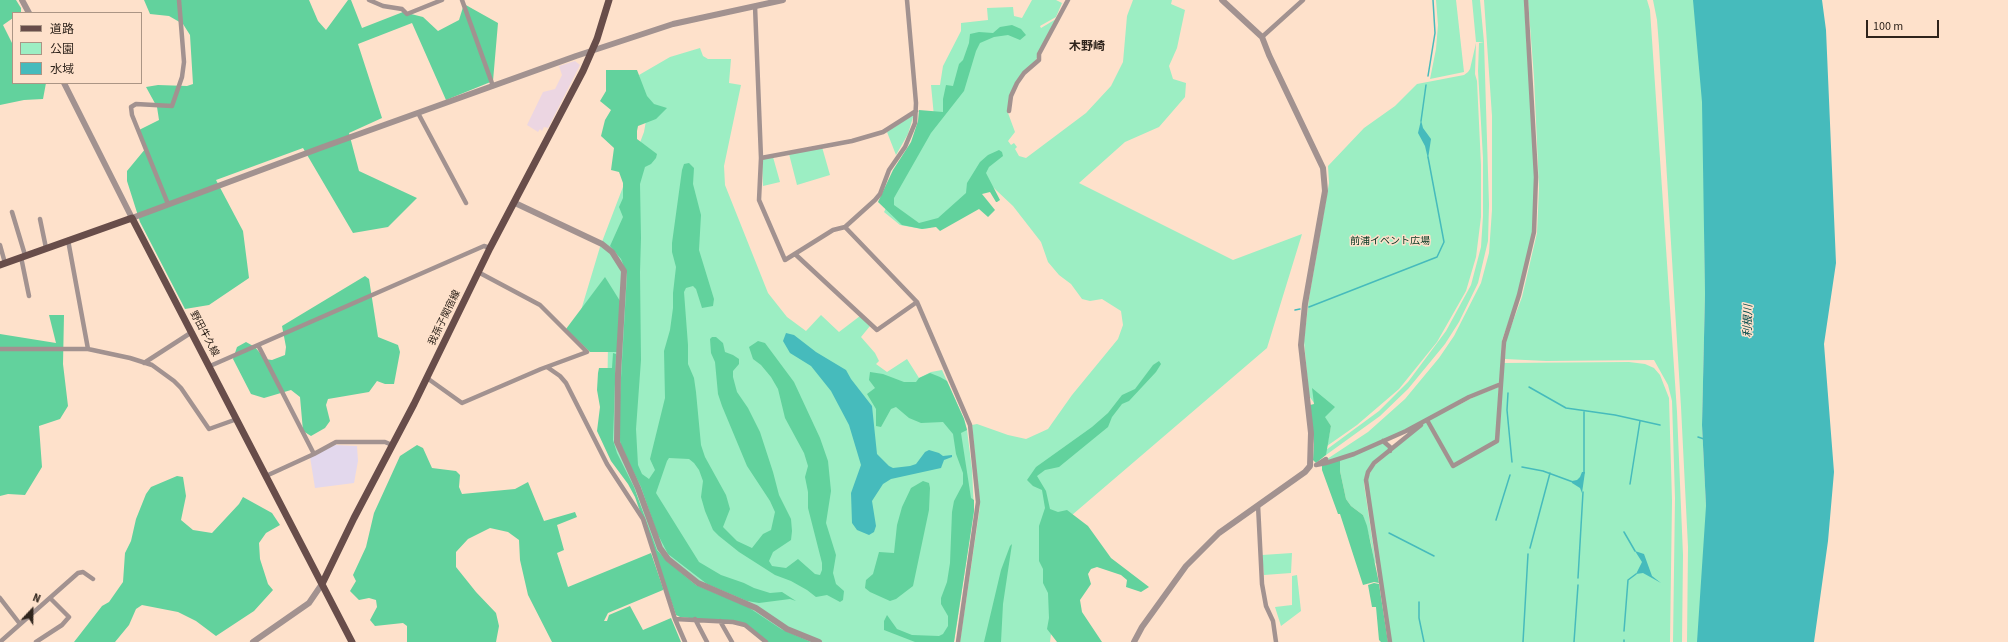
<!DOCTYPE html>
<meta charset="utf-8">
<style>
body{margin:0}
#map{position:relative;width:2008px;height:642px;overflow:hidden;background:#fee1cb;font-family:"Source Sans 3","Noto Sans JP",sans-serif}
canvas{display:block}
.legend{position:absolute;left:12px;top:12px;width:130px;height:72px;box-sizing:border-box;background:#fee1cb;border:1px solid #ab9585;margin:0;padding:5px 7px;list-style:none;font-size:12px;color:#2f241c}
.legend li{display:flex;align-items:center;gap:8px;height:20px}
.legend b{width:20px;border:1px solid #ab9585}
.north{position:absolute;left:12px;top:590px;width:40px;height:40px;-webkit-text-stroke:3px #fee1cb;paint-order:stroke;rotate:22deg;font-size:11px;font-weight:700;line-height:16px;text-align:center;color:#2f241c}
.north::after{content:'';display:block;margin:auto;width:14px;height:18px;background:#2f241c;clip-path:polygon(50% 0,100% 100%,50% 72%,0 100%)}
.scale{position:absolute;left:1866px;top:20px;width:73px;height:18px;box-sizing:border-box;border:2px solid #2f241c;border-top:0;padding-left:5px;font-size:12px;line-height:14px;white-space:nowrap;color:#2f241c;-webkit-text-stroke:3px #fee1cb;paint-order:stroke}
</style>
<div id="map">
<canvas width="2008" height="642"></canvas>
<ul class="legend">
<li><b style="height:5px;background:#684d4a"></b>道路</li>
<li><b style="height:11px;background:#9ceec3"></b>公園</li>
<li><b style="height:11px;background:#46bbbc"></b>水域</li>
</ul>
<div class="north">N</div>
<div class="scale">100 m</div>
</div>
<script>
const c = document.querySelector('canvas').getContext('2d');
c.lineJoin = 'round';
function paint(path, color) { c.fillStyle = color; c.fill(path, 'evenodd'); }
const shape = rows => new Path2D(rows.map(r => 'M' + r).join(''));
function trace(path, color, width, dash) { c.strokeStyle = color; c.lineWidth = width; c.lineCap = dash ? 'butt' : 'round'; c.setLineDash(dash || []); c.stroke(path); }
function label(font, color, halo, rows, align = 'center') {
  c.font = font + ' "Source Sans 3","Noto Sans JP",sans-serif'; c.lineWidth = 3; c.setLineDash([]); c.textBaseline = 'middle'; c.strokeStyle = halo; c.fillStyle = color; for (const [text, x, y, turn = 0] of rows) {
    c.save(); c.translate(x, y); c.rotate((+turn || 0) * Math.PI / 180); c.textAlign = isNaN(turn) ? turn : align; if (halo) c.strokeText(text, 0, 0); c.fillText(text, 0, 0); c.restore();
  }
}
const commercial = shape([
 [575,61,580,65,548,128,544,127,542,131,540,129,538,132,527,125,543,92,555,89,562,75,559,66]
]);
const education = shape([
 [335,445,357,446,358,461,354,483,315,488,310,457]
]);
const green = shape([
 [1032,0,1056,0,1062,3,1056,17,1040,26,1041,28,1056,19,1035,62,1022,73,1008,107,1008,113,1015,132,1008,141,1011,145,1014,143,1017,147,1015,149,1019,156,1026,158,1086,113,1111,86,1123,62,1127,16,1133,0,1172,0,1171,4,1185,10,1177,48,1169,66,1173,79,1186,83,1185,97,1159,127,1125,142,1079,183,1233,260,1302,234,1267,348,1065,521,1050,642,960,642,980,506,972,425,977,424,1008,435,1026,439,1048,429,1072,395,1118,339,1123,325,1121,311,1102,299,1090,301,1082,299,1071,284,1059,275,1048,262,1041,242,1013,206,980,175,962,201,930,228,922,229,900,225,884,212,924,134,935,127,931,85,940,85,943,66,961,31,961,23,988,20,987,8,1013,7,1014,16,1022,18],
 [1436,0,1456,0,1464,72,1430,79,1436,49,1438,25],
 [1472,0,1480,0,1484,42,1476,42],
 [1484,0,1524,0,1535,177,1533,237,1516,302,1502,340,1500,382,1403,431,1345,456,1321,463,1368,432,1405,399,1439,358,1454,336,1481,283,1489,253,1492,210,1492,116],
 [1528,0,1647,0,1650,10,1677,412,1683,555,1682,642,1673,642,1675,498,1672,401,1668,385,1654,360,1546,361,1505,359,1506,340,1522,297,1537,233,1539,188,1534,77],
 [1653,0,1702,0,1705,294,1702,425,1706,506,1707,642,1687,642,1688,547,1681,407,1659,46,1657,20],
 [1484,42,1489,205,1488,241,1478,283,1459,322,1445,344,1408,389,1380,416,1326,455,1326,450,1379,411,1408,382,1446,331,1471,285,1481,247,1483,216,1483,158,1478,71,1479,43],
 [1476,43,1475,74,1477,81,1481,165,1481,217,1476,257,1466,291,1437,342,1399,389,1357,425,1327,446,1331,426,1309,396,1304,341,1309,298,1329,183,1328,166,1364,128,1395,106,1417,84,1464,75,1468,72,1470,69],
 [700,48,703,56,708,59,731,59,729,83,741,85,724,166,725,185,768,293,787,317,806,331,821,315,839,332,860,316,870,326,861,337,875,353,879,361,876,364,887,372,907,359,919,378,931,372,942,370,964,419,967,430,972,469,974,511,954,642,768,642,666,561,657,550,651,535,637,494,614,452,607,407,608,345,576,327,600,247,644,132,647,115,639,75,670,57],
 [914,114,908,134,896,155,887,132],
 [822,147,830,175,797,185,789,154],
 [773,157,780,182,763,186,762,161,763,159],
 [1629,362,1645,364,1654,368,1660,375,1669,398,1672,501,1670,642,1391,642,1367,485,1369,475,1373,467,1425,422,1427,423,1452,468,1495,444,1503,363],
 [1499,387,1496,440,1453,464,1429,420,1476,396],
 [1383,443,1389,449,1376,459,1364,479,1364,484,1376,564,1374,561,1371,543,1363,515,1351,506,1346,499,1340,471,1340,460],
 [1292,553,1291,573,1264,575,1262,555],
 [1297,575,1301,611,1281,626,1275,607,1292,605,1292,576]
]);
const forest = shape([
 [0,0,16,0,21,8,21,12,13,13,13,18,3,25,13,45,13,83,46,83,43,99,24,100,0,105],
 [144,0,309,0,318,21,326,30,348,0,351,0,362,28,403,12,423,17,438,31,459,20,464,4,498,23,493,81,446,100,412,23,358,44,382,118,349,133,359,171,417,198,388,227,353,233,303,148,216,180,243,231,249,278,209,305,185,309,140,222,127,181,127,171,146,148,139,130,159,120,157,107,146,87,158,85,187,86,193,84,190,35,183,24,169,16,150,14],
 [1012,25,1021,29,1026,35,1020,40,1008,35,994,37,980,43,976,51,964,91,931,133,894,198,894,205,919,223,938,218,966,193,967,183,980,162,988,155,999,150,1002,152,1003,156,989,167,986,173,1000,200,997,202,996,202,990,192,982,194,995,210,988,217,979,209,940,231,936,227,922,229,902,225,878,202,893,170,911,142,918,121,919,110,943,112,943,99,946,85,953,86,959,64,963,60,969,43,970,34,979,32,993,33,1000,27],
 [606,70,637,70,647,96,654,104,667,108,656,119,638,126,637,131,637,139,657,154,656,158,651,164,645,167,640,184,641,238,640,272,641,360,636,429,638,465,642,474,649,479,655,470,650,459,665,398,664,351,670,330,673,308,673,293,676,267,672,252,672,243,682,170,684,164,689,163,694,168,693,184,701,215,699,250,714,299,713,306,702,308,696,289,693,286,686,288,684,292,688,345,688,364,694,378,696,392,701,445,705,457,726,495,730,509,723,527,737,541,752,548,763,534,771,530,775,512,770,501,747,466,722,406,718,394,715,362,711,353,710,339,712,337,716,337,723,343,725,352,733,355,739,359,739,364,733,371,733,377,737,392,748,408,760,432,773,472,779,495,791,519,792,531,791,540,773,552,769,561,772,566,786,568,798,559,815,574,820,575,822,570,822,563,808,508,808,492,805,477,808,466,804,453,785,418,778,389,771,377,761,365,753,359,749,347,758,341,765,343,794,382,820,438,828,461,831,491,826,523,836,555,833,573,836,584,844,591,843,600,840,602,827,595,816,597,807,590,791,581,775,575,739,552,719,536,713,530,705,511,701,497,703,481,699,470,694,463,689,459,669,458,667,461,656,493,699,562,721,575,744,583,754,588,770,593,782,592,796,601,790,599,759,603,747,601,707,584,668,554,657,533,641,487,622,449,620,441,620,395,627,274,621,259,610,246,623,217,619,207,623,198,623,183,619,172,611,170,614,148,601,136,605,120,611,110,600,101,606,91],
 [365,276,369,279,378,337,398,345,400,352,394,384,385,384,377,381,369,392,328,399,326,405,330,421,325,428,311,436,303,431,300,397,291,390,264,398,251,394,233,359,237,347,246,342,255,347,265,359,272,360,285,355,286,347,282,326],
 [605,277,620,301,617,352,590,352,566,329],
 [49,315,64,315,63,364,68,406,60,419,39,426,42,467,25,495,8,494,0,496,0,334,56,343],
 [613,353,616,354,613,440,617,453,634,487,657,550,667,561,696,585,748,607,781,629,811,642,768,642,745,624,680,617,676,615,635,497,628,484,611,461,597,431,600,407,597,390,598,373,599,368,612,368],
 [1159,361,1161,364,1156,372,1129,401,1122,404,1112,417,1108,427,1059,467,1045,470,1037,476,1046,491,1050,509,1058,512,1067,510,1088,526,1111,558,1149,587,1141,592,1126,587,1127,580,1121,575,1097,567,1091,569,1088,574,1091,584,1080,600,1082,612,1102,642,1057,642,1047,629,1049,618,1048,593,1043,583,1043,569,1039,561,1039,526,1045,508,1042,490,1033,486,1027,480,1036,467,1092,427,1108,413,1122,395,1135,389,1153,365],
 [870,372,883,374,904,382,916,382,919,378,930,373,940,377,947,381,964,419,967,430,961,433,971,498,974,500,974,511,954,642,915,642,884,630,884,621,887,615,897,629,912,635,939,636,943,634,948,626,948,616,941,604,941,598,947,582,950,563,952,512,954,501,963,484,963,473,956,454,953,434,943,422,921,423,909,418,896,407,891,409,881,427,876,426,876,409,867,394,875,388,869,380],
 [1312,388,1335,407,1325,417,1331,426,1326,455,1316,463,1313,460,1314,444,1310,405,1314,404],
 [417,445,423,448,432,468,456,471,460,475,459,487,462,494,515,489,528,482,544,521,575,512,577,517,557,525,564,550,557,553,568,587,651,553,663,588,663,590,608,613,604,621,607,621,609,615,630,606,643,630,671,618,681,642,552,642,528,595,520,560,519,540,508,532,490,528,468,539,456,552,456,567,476,592,496,613,499,626,496,642,407,642,407,626,403,623,375,626,370,620,377,607,376,600,369,598,359,600,350,591,356,581,353,575,366,547,374,513,400,456],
 [1340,460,1340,471,1346,499,1351,506,1363,515,1367,526,1379,583,1374,582,1363,585,1340,514,1338,514,1322,470,1322,465],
 [177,476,183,477,186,496,181,520,193,530,212,533,239,504,243,497,272,513,280,525,266,533,259,543,260,559,268,584,273,590,254,611,216,636,196,621,178,612,142,605,136,609,129,625,115,642,74,642,102,606,109,602,123,582,125,553,131,541,136,519,146,494,151,487],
 [923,481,929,483,930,488,929,510,913,586,896,599,890,601,870,592,865,588,866,580,873,574,879,552,894,553,897,525,902,507,911,488],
 [1012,544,1003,604,1001,642,984,642,1001,570,1010,546],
 [1374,583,1379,584,1388,642,1381,642,1379,640,1376,607,1372,607,1368,585]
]);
const water = shape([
 [1693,0,1822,0,1826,30,1836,263,1824,344,1834,472,1828,541,1814,642,1697,642,1706,506,1702,425,1705,294,1702,102],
 [1421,120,1423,128,1431,139,1428,159,1425,146,1418,133],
 [786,333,794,335,816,352,846,370,851,379,872,406,877,454,889,466,893,468,910,466,916,464,925,452,929,450,939,453,943,456,952,455,952,457,944,460,941,468,891,479,883,484,872,501,876,526,874,532,869,535,857,530,852,523,851,493,861,465,849,425,831,391,811,366,790,353,783,341],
 [1582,472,1585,472,1582,493,1580,488,1572,483,1572,481,1577,480,1580,477],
 [1635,551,1644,554,1652,576,1661,583,1643,573,1636,574,1642,562]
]);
const stream = shape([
 [1428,76,1435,33,1433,0],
 [1421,121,1426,85],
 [1309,307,1437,257,1444,242,1428,157],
 [1295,310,1300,309],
 [1529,387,1566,408,1615,415,1660,425],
 [1508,393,1507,410,1512,462],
 [1584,412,1584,473],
 [1698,437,1704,439],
 [1522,467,1543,471,1573,482],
 [1630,484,1640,421],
 [1496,520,1510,475],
 [1624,532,1635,551],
 [1389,533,1434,556],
 [1530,548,1550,473],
 [1578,578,1583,492],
 [1419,602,1419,618,1424,642],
 [1624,631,1628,580,1636,574],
 [1523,642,1528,554],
 [1574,642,1578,585],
 [1624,642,1624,640]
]);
const minor = shape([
 [369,0,383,6,402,9,407,14,442,0],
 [462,0,493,86],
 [907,0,916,103,915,123,905,147,889,170,880,194,875,200,845,227,917,302,970,425,978,502,958,642],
 [755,6,761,158,759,200,785,260,833,230,845,227],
 [1262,37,1303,0],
 [1009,111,1011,96,1017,83,1024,73,1039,60,1039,54,1068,0],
 [418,113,466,203],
 [761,158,852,141,883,132,916,111],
 [168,204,132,115,131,107,136,104,172,106,182,77,184,62,179,0],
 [12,212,25,255],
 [40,219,46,248],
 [68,240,88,349],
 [0,245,5,263],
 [795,254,877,330,917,302],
 [21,257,29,296],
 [258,345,314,454,336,442,385,442,392,445],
 [0,349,88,349,130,358,152,365,174,381,181,388,209,429,237,419],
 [144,363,192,332],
 [210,366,484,246,490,248],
 [547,367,560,376,566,383,607,464,643,519,675,619,685,642],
 [427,378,462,403,541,369,587,352,540,305,478,272],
 [1427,420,1453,466,1497,441,1501,384],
 [1383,441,1390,447,1390,451],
 [1318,464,1326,459],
 [1316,465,1326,463,1354,454,1406,431,1469,397,1501,384,1504,342,1519,295,1534,232,1536,177,1526,0],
 [266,476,314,454],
 [1258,505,1262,584,1266,606,1273,621,1276,642],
 [0,598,20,624],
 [675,619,733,622,745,625,766,642],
 [695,619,707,642],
 [720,621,732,642],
 [0,642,78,573,83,572,93,579],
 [36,642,62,625,69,617,51,599],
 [1390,642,1366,480,1368,472,1374,463,1421,425]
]);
const tertiary = shape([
 [22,0,29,13],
 [64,83,132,218,323,147,576,56,673,24,783,0],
 [515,203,602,244,612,252,624,271,618,374,617,442,638,488,660,548,668,559,698,583,756,608,787,629,819,642],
 [253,642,309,603,322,584],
 [1134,642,1142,627,1186,566,1219,533,1305,472,1310,466,1311,433,1301,345,1305,304,1325,191,1323,168,1269,55,1262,37,1222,0]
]);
const primary = shape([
 [0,265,132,218,352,642],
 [322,584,354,518,414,404,490,248,583,71,597,39,609,0]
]);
const parkNames = [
 ["前浦イベント広場",1390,242]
];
const streetNames = [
 ["我孫子関宿線",445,318,-64],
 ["野田牛久線",204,334,62]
];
const waterNames = [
 ["利根川",1749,321,-89]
];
const quarterNames = [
 ["木野崎",1087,47]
];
paint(commercial, '#ecd6e2');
paint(education, '#e3d8ed');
paint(green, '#9ceec3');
paint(forest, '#62d29d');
paint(water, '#46bbbc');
trace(stream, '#46bbbc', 1.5);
trace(minor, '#a29290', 4.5);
trace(tertiary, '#a29290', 6);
trace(primary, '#684d4a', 7);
label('10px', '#033622', '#fee1cb', parkNames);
label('10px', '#2f241c', '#fee1cb', streetNames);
label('italic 11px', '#00494a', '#fee1cb', waterNames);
label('bold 12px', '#2f241c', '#fee1cb', quarterNames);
</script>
